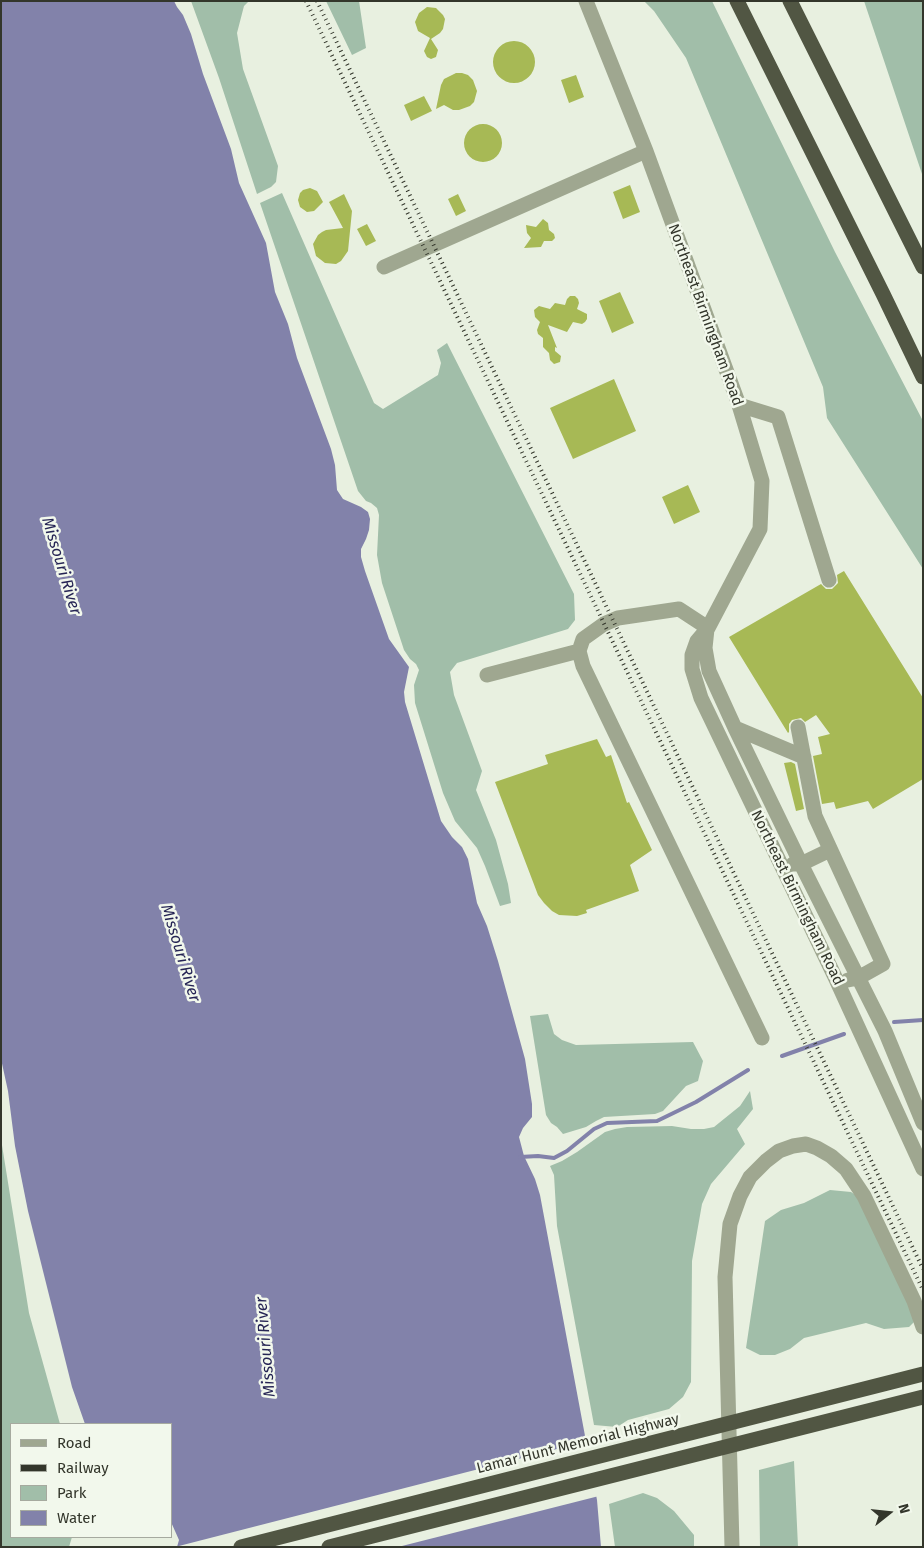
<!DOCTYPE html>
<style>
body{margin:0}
#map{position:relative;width:924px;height:1548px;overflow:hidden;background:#e8f0e0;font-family:"Fira Sans",sans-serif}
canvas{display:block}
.frame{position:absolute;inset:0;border:2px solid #33362b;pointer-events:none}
.legend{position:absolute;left:10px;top:1423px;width:162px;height:115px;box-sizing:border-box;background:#f2f8ec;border:1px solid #a6aa9f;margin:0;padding:6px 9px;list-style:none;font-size:15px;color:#33362b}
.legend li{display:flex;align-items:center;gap:10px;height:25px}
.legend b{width:25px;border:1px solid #a6aa9f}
.north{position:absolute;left:864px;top:1488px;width:50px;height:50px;-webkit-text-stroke:4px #f2f8ec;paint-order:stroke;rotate:74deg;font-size:14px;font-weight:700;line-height:20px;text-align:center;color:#33362b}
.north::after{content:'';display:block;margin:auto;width:18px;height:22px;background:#33362b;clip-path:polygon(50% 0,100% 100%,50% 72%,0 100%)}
</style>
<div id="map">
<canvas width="924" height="1548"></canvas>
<div class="frame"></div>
<ul class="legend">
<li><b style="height:6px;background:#9fa790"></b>Road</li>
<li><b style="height:6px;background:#33362b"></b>Railway</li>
<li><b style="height:14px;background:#a1bea9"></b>Park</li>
<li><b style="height:14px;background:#8282aa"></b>Water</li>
</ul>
<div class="north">N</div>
</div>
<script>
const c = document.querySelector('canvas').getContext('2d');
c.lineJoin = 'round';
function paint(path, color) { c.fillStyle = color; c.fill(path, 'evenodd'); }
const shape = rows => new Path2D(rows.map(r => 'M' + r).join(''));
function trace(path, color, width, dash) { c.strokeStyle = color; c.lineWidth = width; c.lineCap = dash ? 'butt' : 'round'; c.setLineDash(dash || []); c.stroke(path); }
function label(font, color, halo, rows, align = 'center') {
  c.font = font + ' "Fira Sans",sans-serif'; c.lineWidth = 5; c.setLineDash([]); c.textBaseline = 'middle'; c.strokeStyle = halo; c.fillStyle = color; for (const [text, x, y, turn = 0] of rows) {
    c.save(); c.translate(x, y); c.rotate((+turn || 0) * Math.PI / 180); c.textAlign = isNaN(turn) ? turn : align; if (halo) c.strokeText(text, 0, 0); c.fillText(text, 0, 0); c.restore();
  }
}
const green = shape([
 [191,1,249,1,244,6,237,33,243,69,278,166,276,182,271,187,257,194,219,78],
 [326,1,359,1,366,48,352,55],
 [644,1,712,1,835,252,923,421,923,569,827,418,823,387,686,58,654,11],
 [864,1,923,1,923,177],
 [282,193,374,403,383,409,438,375,441,363,437,350,447,343,574,594,575,620,568,629,457,663,450,672,454,695,482,771,476,790,496,840,508,884,511,903,500,906,485,866,477,848,455,821,443,793,415,703,414,685,419,670,416,664,410,659,404,650,382,583,377,555,379,515,377,508,371,503,366,501,358,491,260,203],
 [548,1014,554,1034,562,1040,576,1045,693,1042,703,1061,698,1081,686,1086,663,1111,655,1114,604,1117,596,1121,586,1127,563,1134,557,1127,551,1123,546,1115,530,1016],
 [750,1091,753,1109,737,1129,745,1144,711,1184,702,1204,692,1261,691,1382,683,1397,669,1409,628,1420,617,1427,594,1425,557,1226,554,1175,550,1166,562,1161,577,1152,605,1132,615,1129,627,1127,672,1126,691,1129,704,1129,714,1127,740,1106],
 [1,1139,29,1313,60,1424,11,1424,11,1537,72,1537,69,1547,1,1547],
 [830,1190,851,1192,860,1198,908,1301,914,1322,909,1327,884,1329,866,1323,804,1338,790,1349,775,1355,760,1355,746,1348,765,1221,781,1210,804,1203],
 [794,1461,798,1547,760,1547,759,1470],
 [643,1493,657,1498,674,1511,694,1535,694,1547,615,1547,609,1504]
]);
const water = shape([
 [1,1,174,1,177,7,183,15,191,34,203,74,231,149,239,183,266,243,275,292,288,324,297,358,331,449,335,465,337,490,343,499,361,507,368,512,370,519,369,530,366,539,361,549,361,557,365,571,389,639,409,667,404,692,405,702,441,821,452,837,462,847,468,859,477,903,487,926,498,961,525,1059,532,1104,532,1117,523,1128,519,1137,524,1156,535,1179,540,1195,597,1500,601,1547,177,1547,179,1540,171,1522,171,1424,85,1424,72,1387,28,1211,15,1146,8,1091,1,1059]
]);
const pier = shape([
 [588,1441,599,1496,398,1547,175,1547]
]);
const stream = shape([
 [894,1022,923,1020],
 [782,1056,844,1034],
 [520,1157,538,1156,554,1158,567,1151,594,1129,607,1123,657,1121,696,1102,748,1070]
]);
const building = shape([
 [427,7,436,8,443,15,445,19,443,29,440,33,431,39,438,50,436,57,431,59,427,57,424,51,430,38,418,31,415,22,419,13],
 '493 62a21 21 0 1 1 42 0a21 21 0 1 1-42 0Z',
 [456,73,462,73,468,75,473,80,477,91,474,102,470,106,459,110,453,110,444,105,436,109,441,85,444,79],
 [576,75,584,97,569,103,561,80],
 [424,96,432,111,411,121,404,105],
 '464 143a19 19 0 1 1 38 0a19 19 0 1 1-38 0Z',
 [630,185,640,212,623,219,613,192],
 [310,188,317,191,323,202,314,211,307,212,300,207,298,200,300,193,303,190],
 [344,194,352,211,348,251,341,261,336,264,325,263,316,256,313,244,318,235,322,232,326,230,343,228,329,202],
 [458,194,466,211,456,216,448,199],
 [543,219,548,223,549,230,554,234,555,238,552,241,544,241,541,247,524,248,531,238,527,233,526,225,536,227],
 [367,224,376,241,366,246,357,229],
 [620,292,634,323,612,333,599,301],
 [570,296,575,296,578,299,579,303,577,309,587,314,587,319,585,322,582,324,573,322,567,332,548,325,557,348,555,347,555,351,561,356,560,362,554,364,550,360,549,353,543,347,543,338,538,334,537,330,540,322,535,317,534,310,539,306,550,309,555,303,565,305,567,299],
 [614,379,636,431,573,459,550,408],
 [688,485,700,512,674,524,662,497],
 [844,571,923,698,923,779,873,809,868,801,836,809,834,802,822,804,813,756,822,754,818,737,830,734,816,715,805,722,801,718,792,720,789,724,789,732,788,733,729,637,821,584,826,589,832,589,838,583,837,575],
 [597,739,606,757,611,755,627,803,629,802,652,850,630,865,639,891,586,910,587,913,577,916,559,915,552,911,544,903,538,895,495,782,548,764,545,755],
 [791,762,795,764,804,809,796,811,784,763]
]);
const minor = shape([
 [586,1,646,151,739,405,762,481,760,529,708,628,697,641,692,655,692,669,701,698,835,977,923,1169],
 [384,267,646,151],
 [739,405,778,417,829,580],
 [708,628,679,609,618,618,604,624,583,639,579,651,583,666,762,1038],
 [707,629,705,648,709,671,735,728,801,864,885,1031,923,1123],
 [487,675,579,651],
 [798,727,815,816,883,964,858,978,848,980],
 [735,728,804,757],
 [793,864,801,864,830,850],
 [732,1547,725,1277,730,1224,740,1196,750,1177,766,1161,779,1151,793,1146,806,1144,817,1148,831,1156,846,1169,864,1196,914,1301,923,1327]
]);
const highway = shape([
 [737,1,883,294,923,377],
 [790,1,923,267]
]);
const rail = shape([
 [306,1,923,1290],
 [317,1,923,1269]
]);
const highwayBridge = shape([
 [241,1547,923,1374],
 [329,1547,923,1397]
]);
const streetNames = [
 ["Northeast Birmingham Road",705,315,70],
 ["Northeast Birmingham Road",797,898,64],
 ["Lamar Hunt Memorial Highway",578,1444,-14]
];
const waterNames = [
 ["Missouri River",61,566,73],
 ["Missouri River",180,953,73],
 ["Missouri River",266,1347,-95]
];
paint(green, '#a1bea9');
paint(water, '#8282aa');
paint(pier, '#e8f0e0');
trace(stream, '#8282aa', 4);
paint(building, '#a7b955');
trace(minor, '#9fa790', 15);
trace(highway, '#515643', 15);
trace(rail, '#33362b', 4, [1, 4]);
trace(highwayBridge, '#515643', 15);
label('15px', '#33362b', '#f2f8ec', streetNames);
label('italic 16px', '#252454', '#f2f8ec', waterNames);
</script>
